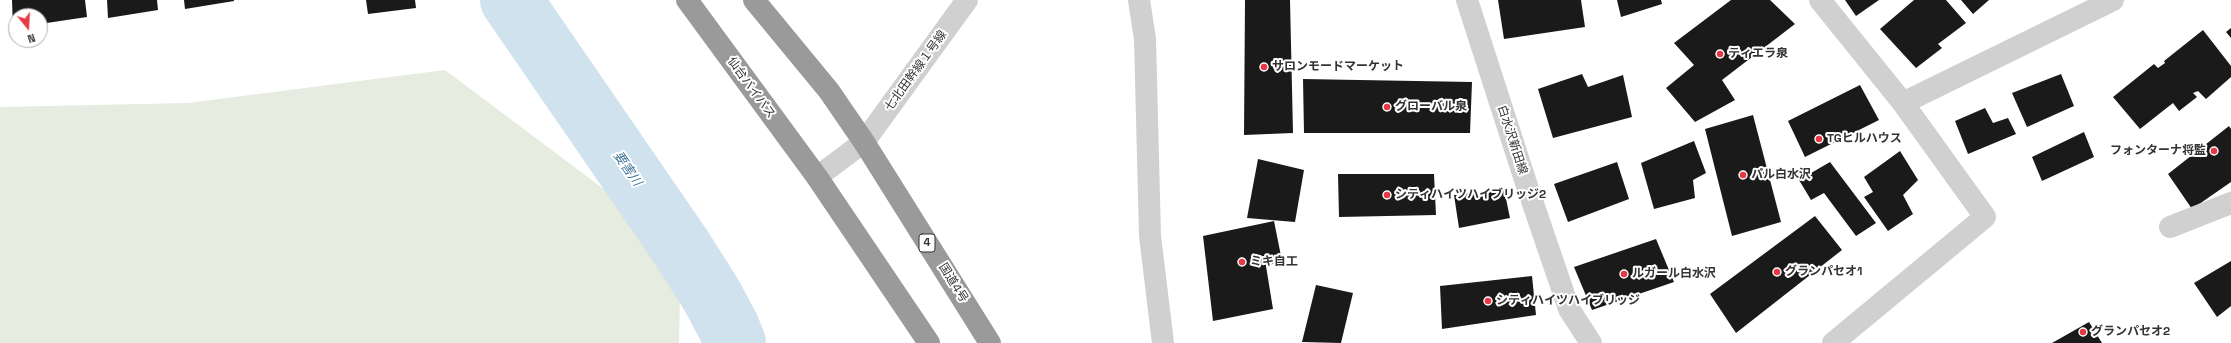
<!DOCTYPE html>
<meta charset="utf-8">
<style>
body{margin:0}
#map{position:relative;width:2231px;height:343px;overflow:hidden;background:#fff;font-family:"Space Grotesk",sans-serif}
canvas{display:block}
.north{position:absolute;left:8px;top:8px;width:40px;height:40px;box-sizing:border-box;background:#fff;border:1px solid #adadad;border-radius:50%;rotate:162deg;font-size:11px;font-weight:700;line-height:16px;text-align:center;color:#333}
.north::after{content:'';display:block;margin:auto;width:14px;height:18px;background:#e63946;clip-path:polygon(50% 0,100% 100%,50% 72%,0 100%)}
</style>
<div id="map">
<canvas width="2231" height="343"></canvas>
<div class="north">N</div>
</div>
<script>
const c = document.querySelector('canvas').getContext('2d');
c.lineJoin = 'round';
function paint(path, color) { c.fillStyle = color; c.fill(path, 'evenodd'); }
const shape = rows => new Path2D(rows.map(r => 'M' + r).join(''));
function trace(path, color, width, dash) { c.strokeStyle = color; c.lineWidth = width; c.lineCap = dash ? 'butt' : 'round'; c.setLineDash(dash || []); c.stroke(path); }
function label(font, color, halo, rows, align = 'center') {
  c.font = font + ' "Space Grotesk","Noto Sans JP",sans-serif'; c.lineWidth = 4; c.setLineDash([]); c.textBaseline = 'middle'; c.strokeStyle = halo; c.fillStyle = color; for (const [text, x, y, turn = 0] of rows) {
    c.save(); c.translate(x, y); c.rotate((+turn || 0) * Math.PI / 180); c.textAlign = isNaN(turn) ? turn : align; if (halo) c.strokeText(text, 0, 0); c.fillText(text, 0, 0); c.restore();
  }
}
const green = shape([
 [445,70,681,247,679,343,0,343,0,107,188,103]
]);
const river = shape([
 [511,0,681,247,712,296,729,328,735,343]
]);
const building = shape([
 [12,0,85,0,87,17,40,24,40,16,16,16,16,28,13,29],
 [107,0,157,0,158,10,108,18],
 [184,0,234,0,234,1,185,9],
 [366,0,415,0,416,8,368,14],
 [1245,0,1290,0,1293,133,1244,135],
 [1498,0,1581,0,1585,27,1504,39],
 [1617,0,1661,0,1662,4,1621,17],
 [1731,0,1770,0,1795,24,1722,80,1735,100,1695,122,1666,88,1694,65,1674,43],
 [1845,0,1879,0,1856,16],
 [1914,0,1946,0,1966,23,1938,44,1942,48,1916,68,1880,29],
 [1961,0,1989,0,1973,14],
 [2231,28,2231,38,2226,32],
 [2203,30,2231,66,2231,77,2206,99,2198,91,2193,93,2197,97,2179,111,2173,103,2140,129,2113,97,2154,64,2158,68,2165,63,2164,61],
 [1582,74,1588,87,1623,75,1632,117,1553,138,1538,89],
 [2061,74,2074,106,2027,127,2012,93],
 [1303,79,1472,82,1470,133,1304,133],
 [1860,85,1879,120,1805,157,1788,121],
 [1985,108,1993,123,2008,118,2016,134,1968,154,1955,121],
 [1753,115,1781,222,1732,236,1705,129],
 [2229,126,2231,129,2231,182,2192,209,2168,174],
 [2084,132,2094,157,2042,181,2032,157],
 [1694,141,1706,173,1693,180,1695,198,1654,209,1641,163],
 [1900,151,1918,180,1903,195,1913,214,1888,231,1864,197,1873,192,1864,177],
 [1258,159,1304,170,1295,222,1247,218],
 [1617,162,1629,199,1568,222,1554,184],
 [1830,162,1876,223,1856,236,1824,193,1811,200,1799,180],
 [1338,174,1434,174,1436,215,1339,217],
 [1504,189,1510,218,1459,228,1454,195],
 [1815,216,1842,250,1736,333,1710,294],
 [1274,221,1282,261,1266,266,1273,309,1213,321,1203,236],
 [1656,239,1674,282,1592,310,1574,267],
 [2231,261,2231,306,2217,317,2194,283],
 [1532,276,1536,315,1442,329,1440,286],
 [1316,285,1353,293,1341,343,1302,342],
 [2089,322,2102,343,2052,343]
]);
const minor = shape([
 [1139,0,1145,39,1150,236,1163,343],
 [1467,0,1527,186,1569,309,1591,343],
 [1820,0,1903,103,1985,217,1833,343],
 [1903,103,2113,0],
 [817,177,864,142,967,0],
 [2170,227,2231,203]
]);
const highway = shape([
 [687,0,817,177,929,343],
 [754,0,829,91,864,142,990,343]
]);
const markers = [
 [1720,54,4,"#e63946"],
 [1264,67,4,"#e63946"],
 [1387,107,4,"#e63946"],
 [1819,139,4,"#e63946"],
 [2214,151,4,"#e63946"],
 [1743,175,4,"#e63946"],
 [1387,195,4,"#e63946"],
 [1242,262,4,"#e63946"],
 [1777,272,4,"#e63946"],
 [1624,274,4,"#e63946"],
 [1488,301,4,"#e63946"],
 [2083,332,4,"#e63946"]
];
const shields = [
 [927,243,16]
];
const shieldNames = [
 ["4",927,243]
];
const poiNames = [
 ["ティエラ泉",1728,54],
 ["サロンモードマーケット",1272,67],
 ["グローバル泉",1395,107],
 ["TGヒルハウス",1827,139],
 ["フォンターナ将監",2206,151,"right"],
 ["パル白水沢",1751,175],
 ["シティハイツハイブリッジ2",1395,195],
 ["ミキ自工",1250,262],
 ["グランパセオ1",1785,272],
 ["ルガール白水沢",1632,274],
 ["シティハイツハイブリッジ",1496,301],
 ["グランパセオ2",2091,332]
];
const streetNames = [
 ["七北田幹線１号線",916,71,-54],
 ["仙台バイパス",751,88,54],
 ["白水沢新田線",1512,140,72],
 ["国道4号",953,283,58]
];
const waterNames = [
 ["要害川",627,169,55]
];
paint(green, '#e6ecdf');
trace(river, '#cfe2ee', 62);
paint(building, '#1a1a1a');
trace(minor, '#d0d0d0', 22);
trace(highway, '#9a9a9a', 22);
for (const [x, y, r, color] of markers) { const dot = new Path2D(); dot.arc(x, y, r, 0, 2 * Math.PI); c.fillStyle = color; c.fill(dot); trace(dot, '#fff', 1.5); }
for (const [x, y, w] of shields) { const box = new Path2D(); box.roundRect(x - w / 2, y - 9, w, 18, 3); c.fillStyle = '#fff'; c.fill(box); trace(box, '#333', 1); }
label('bold 11px', '#333', null, shieldNames);
label('bold 12px', '#333', '#fff', poiNames, 'left');
label('12px', '#333', '#fff', streetNames);
label('italic 13px', '#3f7597', '#fff', waterNames);
</script>
